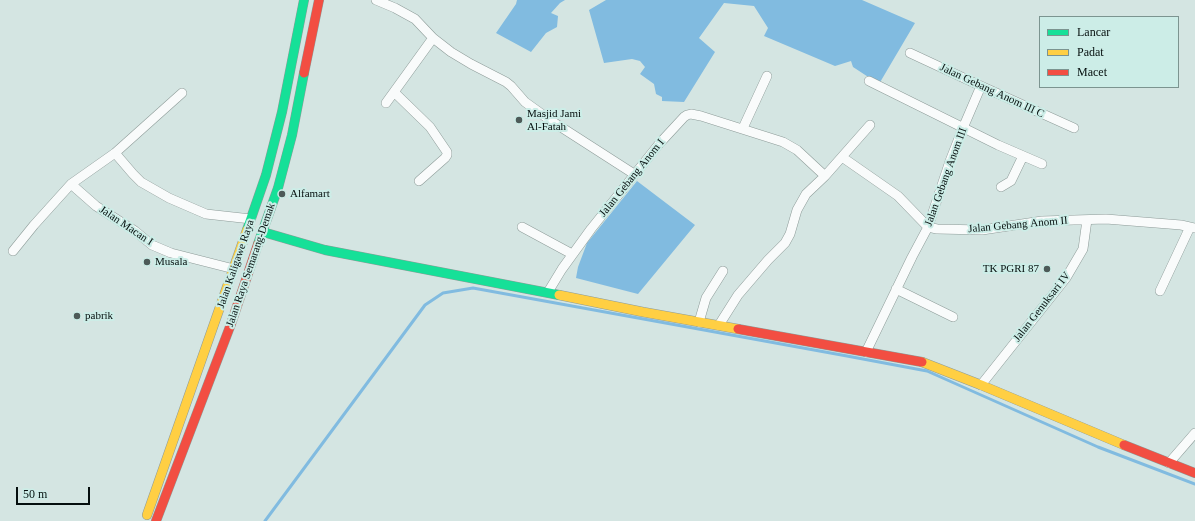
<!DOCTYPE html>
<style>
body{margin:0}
#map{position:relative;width:1195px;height:521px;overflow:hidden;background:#d4e5e2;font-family:"Times New Roman",serif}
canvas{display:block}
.legend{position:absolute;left:1039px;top:16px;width:140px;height:72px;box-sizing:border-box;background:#ccede7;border:1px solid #7c9490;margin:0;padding:5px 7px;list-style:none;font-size:12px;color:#050f0e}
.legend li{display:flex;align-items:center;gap:8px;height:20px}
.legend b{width:20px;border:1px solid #7c9490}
.scale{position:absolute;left:16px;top:487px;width:74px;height:18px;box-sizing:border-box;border:2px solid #050f0e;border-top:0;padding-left:5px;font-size:12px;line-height:14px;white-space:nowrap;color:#050f0e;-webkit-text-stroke:3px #ccede7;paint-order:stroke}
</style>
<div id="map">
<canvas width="1195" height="521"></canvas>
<ul class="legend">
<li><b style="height:5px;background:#16e098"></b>Lancar</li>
<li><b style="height:5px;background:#ffcf43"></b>Padat</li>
<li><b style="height:5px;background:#f24e42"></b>Macet</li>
</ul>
<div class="scale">50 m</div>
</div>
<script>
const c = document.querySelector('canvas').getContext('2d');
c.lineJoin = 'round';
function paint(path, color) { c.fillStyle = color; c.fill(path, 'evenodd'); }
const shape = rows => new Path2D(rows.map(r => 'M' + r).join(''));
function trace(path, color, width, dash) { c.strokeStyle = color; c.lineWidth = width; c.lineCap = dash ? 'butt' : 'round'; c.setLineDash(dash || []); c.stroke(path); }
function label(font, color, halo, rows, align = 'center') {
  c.font = font + ' "Times New Roman",serif'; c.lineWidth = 4; c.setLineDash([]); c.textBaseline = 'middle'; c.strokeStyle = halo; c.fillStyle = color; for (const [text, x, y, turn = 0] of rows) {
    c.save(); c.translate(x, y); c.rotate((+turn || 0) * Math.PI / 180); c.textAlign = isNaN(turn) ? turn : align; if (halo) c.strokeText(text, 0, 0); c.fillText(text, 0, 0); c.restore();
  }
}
const water = shape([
 [517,0,565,0,560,3,551,13,558,16,557,27,546,33,531,52,496,33,516,4],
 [606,0,862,0,915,23,879,84,853,67,851,61,835,66,764,36,768,28,754,6,724,3,699,38,715,52,684,102,662,101,662,97,656,94,654,84,640,74,645,67,640,61,632,59,604,63,589,10],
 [637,181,695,225,638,294,576,278,578,267,587,243]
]);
const stream = shape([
 [265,521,425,305,443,293,473,288,847,356,927,371,1098,447,1195,484]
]);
const street = shape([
 [376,0,395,8,415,19,433,38,451,52,471,64,506,82,511,86,525,102,550,120,634,174],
 [910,53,981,86,1074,128],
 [869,81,998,145,1042,164],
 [394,92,430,127,447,152,447,155,445,158,419,181],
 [386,103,433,38],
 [743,128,767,76],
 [115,153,133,174,141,182,169,198,206,214,251,219],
 [842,157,898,196,928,227,937,229,982,230,1042,221,1106,219,1181,225,1195,228],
 [71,184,96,206,135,231,152,245,171,253,234,269],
 [1001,187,1011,181,1023,156],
 [522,227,572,254],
 [13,251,34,225,71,184,115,153,182,93],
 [896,289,953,317],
 [1160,291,1190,227],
 [548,292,562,269,591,229,659,144,684,117,687,115,691,114,701,116,783,142,797,150,825,176],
 [699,322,706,298,723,271],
 [719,325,738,295,768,260,785,243,790,234,797,210,806,194,825,176,870,125],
 [866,352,912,257,928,227,950,161,963,128,981,86],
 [981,385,1066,278,1083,249,1087,220],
 [1169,463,1195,433]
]);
const fast = shape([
 [247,230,266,175,282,112,304,0],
 [263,232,325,250,559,295],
 [258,244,278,188,292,135,304,73]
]);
const slow = shape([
 [559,295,643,312,738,329],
 [922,362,981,385,1124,445],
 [147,515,247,230]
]);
const jam = shape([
 [304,73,319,0],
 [738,329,922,362],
 [1124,445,1195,473],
 [156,521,231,324,258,244]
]);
const markers = [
 [519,120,4,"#4d5a58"],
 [282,194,4,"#4d5a58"],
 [147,262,4,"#4d5a58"],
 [1047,269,4,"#4d5a58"],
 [77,316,4,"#4d5a58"]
];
const streetNames = [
 ["Jalan Gebang Anom III C",992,91,25],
 ["Jalan Gebang Anom III",946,177,-70],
 ["Jalan Gebang Anom I",632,178,-51],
 ["Jalan Gebang Anom II",1018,225,-5],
 ["Jalan Macan I",126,226,34],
 ["Jalan Kaligawe Raya",236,264,-71],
 ["Jalan Raya Semarang-Demak",251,265,-71],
 ["Jalan Genuksari IV",1042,307,-52]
];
const poiNames = [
 ["Masjid Jami",527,114],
 ["Al-Fatah",527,127],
 ["Alfamart",290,194],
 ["Musala",155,262],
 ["TK PGRI 87",1039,269,"right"],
 ["pabrik",85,316]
];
paint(water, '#81bbe0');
trace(stream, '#81bbe0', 3);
trace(street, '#8d9b98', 10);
trace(fast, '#8d9b98', 10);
trace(slow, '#8d9b98', 10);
trace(jam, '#8d9b98', 10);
trace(street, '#f9fbfb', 9);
trace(fast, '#16e098', 9);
trace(slow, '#ffcf43', 9);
trace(jam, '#f24e42', 9);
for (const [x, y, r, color] of markers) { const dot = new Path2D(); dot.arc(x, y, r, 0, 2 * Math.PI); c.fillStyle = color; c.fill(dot); trace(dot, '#ccede7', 1.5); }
label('11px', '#050f0e', '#ccede7', streetNames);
label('11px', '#050f0e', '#ccede7', poiNames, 'left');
</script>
